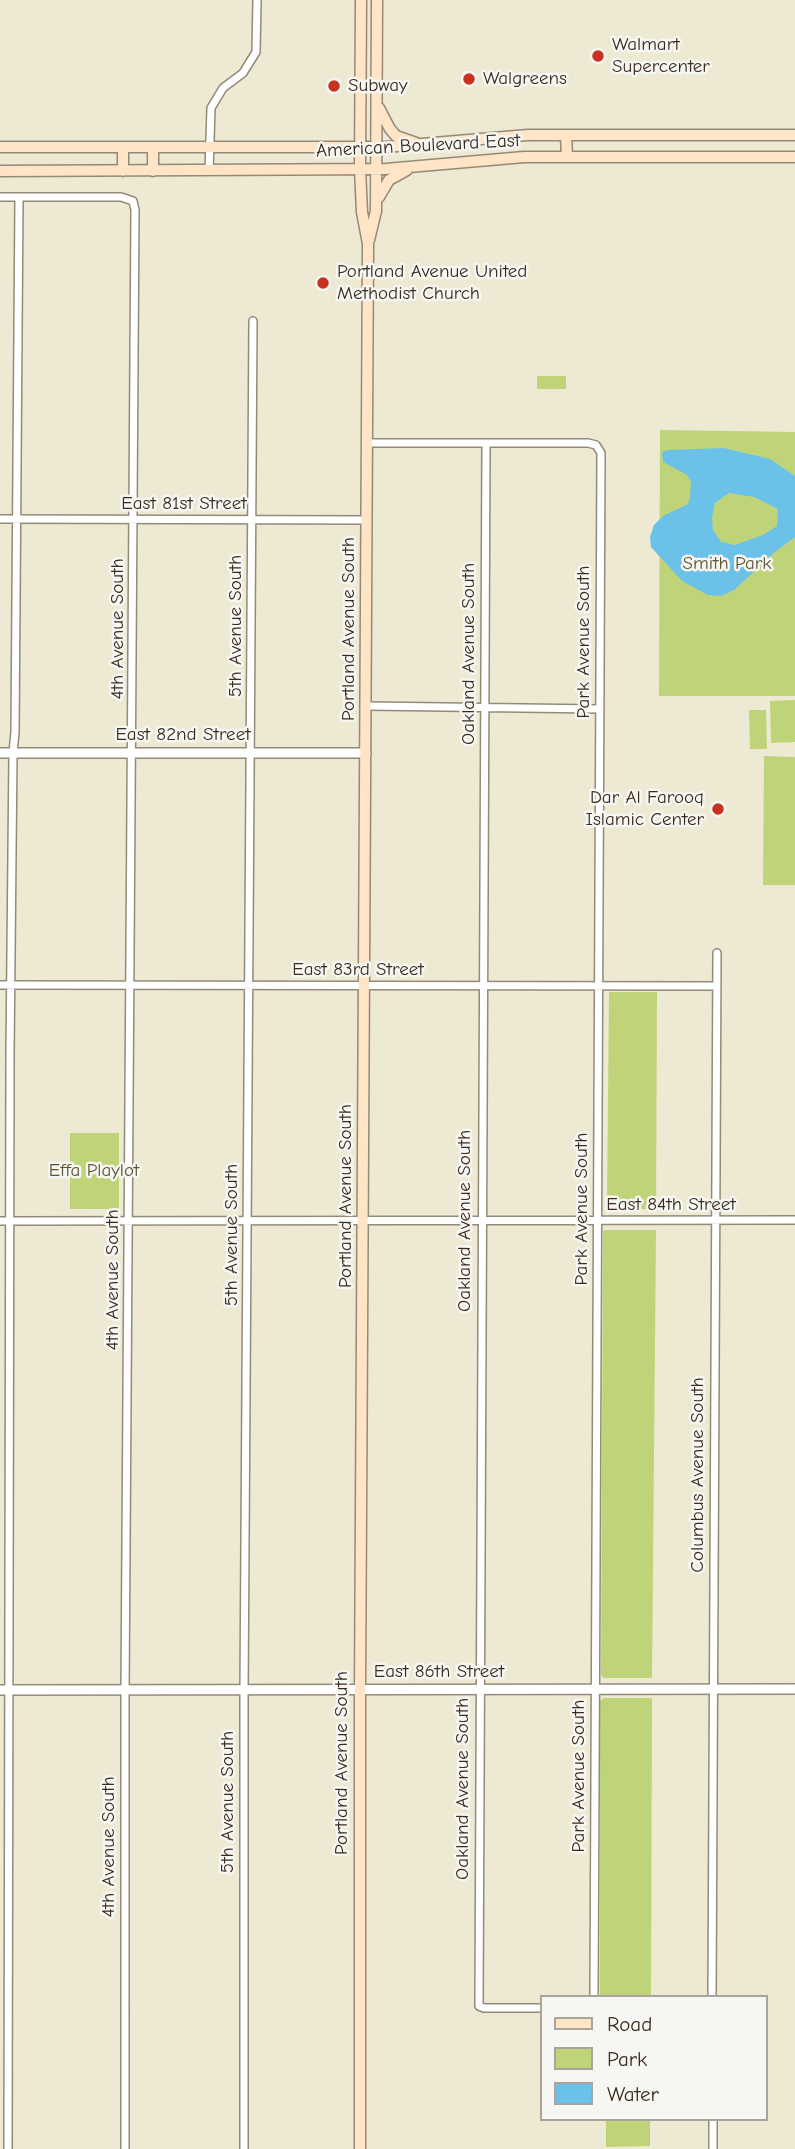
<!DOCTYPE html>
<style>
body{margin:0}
#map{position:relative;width:795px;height:2149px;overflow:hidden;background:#ede9d3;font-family:"Comic Neue",sans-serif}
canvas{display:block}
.legend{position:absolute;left:540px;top:1995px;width:228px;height:126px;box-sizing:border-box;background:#f6f6f2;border:2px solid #aba49d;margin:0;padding:9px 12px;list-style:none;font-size:21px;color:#3b2a1e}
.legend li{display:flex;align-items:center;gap:14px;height:35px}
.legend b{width:35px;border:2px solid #aba49d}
</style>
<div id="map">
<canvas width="795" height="2149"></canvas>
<ul class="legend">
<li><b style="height:9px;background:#ffe4c6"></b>Road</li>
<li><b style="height:19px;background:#bfd478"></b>Park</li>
<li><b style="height:19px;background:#6cc1e9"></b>Water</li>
</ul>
</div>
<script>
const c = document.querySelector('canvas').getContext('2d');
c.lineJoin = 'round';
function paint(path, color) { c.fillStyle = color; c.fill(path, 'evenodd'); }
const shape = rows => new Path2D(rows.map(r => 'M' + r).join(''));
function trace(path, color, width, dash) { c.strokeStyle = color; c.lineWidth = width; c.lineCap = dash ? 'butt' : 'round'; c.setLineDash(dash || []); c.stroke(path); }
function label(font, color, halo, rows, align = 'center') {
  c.font = font + ' "Comic Neue",sans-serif'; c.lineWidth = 5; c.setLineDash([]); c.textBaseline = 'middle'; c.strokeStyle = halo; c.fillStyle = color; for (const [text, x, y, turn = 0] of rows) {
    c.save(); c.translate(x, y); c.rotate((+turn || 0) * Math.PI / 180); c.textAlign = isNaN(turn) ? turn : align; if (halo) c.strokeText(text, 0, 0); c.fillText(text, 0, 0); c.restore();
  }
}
const green = shape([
 [537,376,566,376,566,389,537,389],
 [660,430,795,432,795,696,659,696],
 [795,700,795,742,771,743,770,701],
 [749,710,766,710,767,749,750,749],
 [764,756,795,757,795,885,763,885],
 [609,992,657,992,656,1209,607,1209],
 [70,1133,119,1133,119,1209,70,1209],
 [605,1230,656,1230,652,1678,604,1678,601,1675,603,1231],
 [604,1698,652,1698,651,1997,600,1997,600,1701],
 [606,2119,650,2119,650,2146,606,2147]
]);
const water = shape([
 [724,448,770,459,795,476,795,537,775,552,734,590,721,596,708,595,682,581,651,547,650,537,654,525,663,516,688,504,690,497,691,482,687,475,663,462,662,452,669,450],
 [729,493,754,497,778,509,777,526,763,535,735,545,721,542,713,530,712,518,715,503]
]);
const minor = shape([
 [209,171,211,108,223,88,243,73,256,52,257,0],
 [0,197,121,197,133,201,135,210,125,1690,125,2149],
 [368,443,588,443,596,445,601,453,594,1997],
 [486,443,479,2000,479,2006,484,2008,541,2008],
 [0,519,367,520],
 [366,706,600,709],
 [0,985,717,986],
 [0,1221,795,1220],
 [712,1997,717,953],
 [713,2119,713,2149],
 [8,2149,10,1053,13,753,15,732,19,197],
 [244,2149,244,1690,253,321]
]);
const tertiary = shape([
 [0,753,366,753],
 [0,1690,795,1689]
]);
const secondary = shape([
 [379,108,390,129,396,136,416,143],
 [566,135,567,157],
 [0,147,386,147,528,135,795,135],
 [153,148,153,171],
 [0,171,386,169,524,157,795,157],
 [123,171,123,149],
 [379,197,389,180,407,170],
 [369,240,376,211,377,0],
 [360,2149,360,1690,368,244,362,212,360,169,361,0]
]);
const markers = [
 [598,56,7,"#c8321e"],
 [469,79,7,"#c8321e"],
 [334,86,7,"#c8321e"],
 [323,283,7,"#c8321e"],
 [718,809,7,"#c8321e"]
];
const poiNames = [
 ["Walmart",612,45],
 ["Supercenter",612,67],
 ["Walgreens",483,79],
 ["Subway",348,86],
 ["Portland Avenue United",337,272],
 ["Methodist Church",337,294],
 ["Dar Al Farooq",704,798,"right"],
 ["Islamic Center",704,820,"right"]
];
const streetNames = [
 ["American Boulevard East",418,146,-3],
 ["East 81st Street",184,504],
 ["5th Avenue South",236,626,-90],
 ["4th Avenue South",118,629,-90],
 ["Portland Avenue South",349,629,-90],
 ["Park Avenue South",584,642,-90],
 ["Oakland Avenue South",469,654,-90],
 ["East 82nd Street",183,735],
 ["East 83rd Street",358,970],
 ["Portland Avenue South",346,1196,-90],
 ["East 84th Street",671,1205],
 ["Park Avenue South",582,1209,-90],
 ["Oakland Avenue South",465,1221,-90],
 ["5th Avenue South",232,1235,-90],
 ["4th Avenue South",113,1280,-90],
 ["Columbus Avenue South",698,1475,-90],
 ["East 86th Street",439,1672],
 ["Portland Avenue South",342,1763,-90],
 ["Park Avenue South",579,1776,-90],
 ["Oakland Avenue South",463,1789,-90],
 ["5th Avenue South",228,1802,-90],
 ["4th Avenue South",109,1847,-90]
];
const parkNames = [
 ["Smith Park",727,564],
 ["Effa Playlot",94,1171]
];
paint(green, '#bfd478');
paint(water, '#6cc1e9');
trace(minor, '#948a78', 10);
trace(tertiary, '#948a78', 12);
trace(secondary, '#948a78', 13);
trace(minor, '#fff', 7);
trace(tertiary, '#fff', 9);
trace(secondary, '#ffe4c6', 10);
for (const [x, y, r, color] of markers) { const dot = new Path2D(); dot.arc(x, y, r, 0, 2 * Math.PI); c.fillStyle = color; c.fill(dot); trace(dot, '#f6f6f2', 2.5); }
label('19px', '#3b2a1e', '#f6f6f2', poiNames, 'left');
label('19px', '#3b2a1e', '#f6f6f2', streetNames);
label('19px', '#5c5434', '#f6f6f2', parkNames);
</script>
